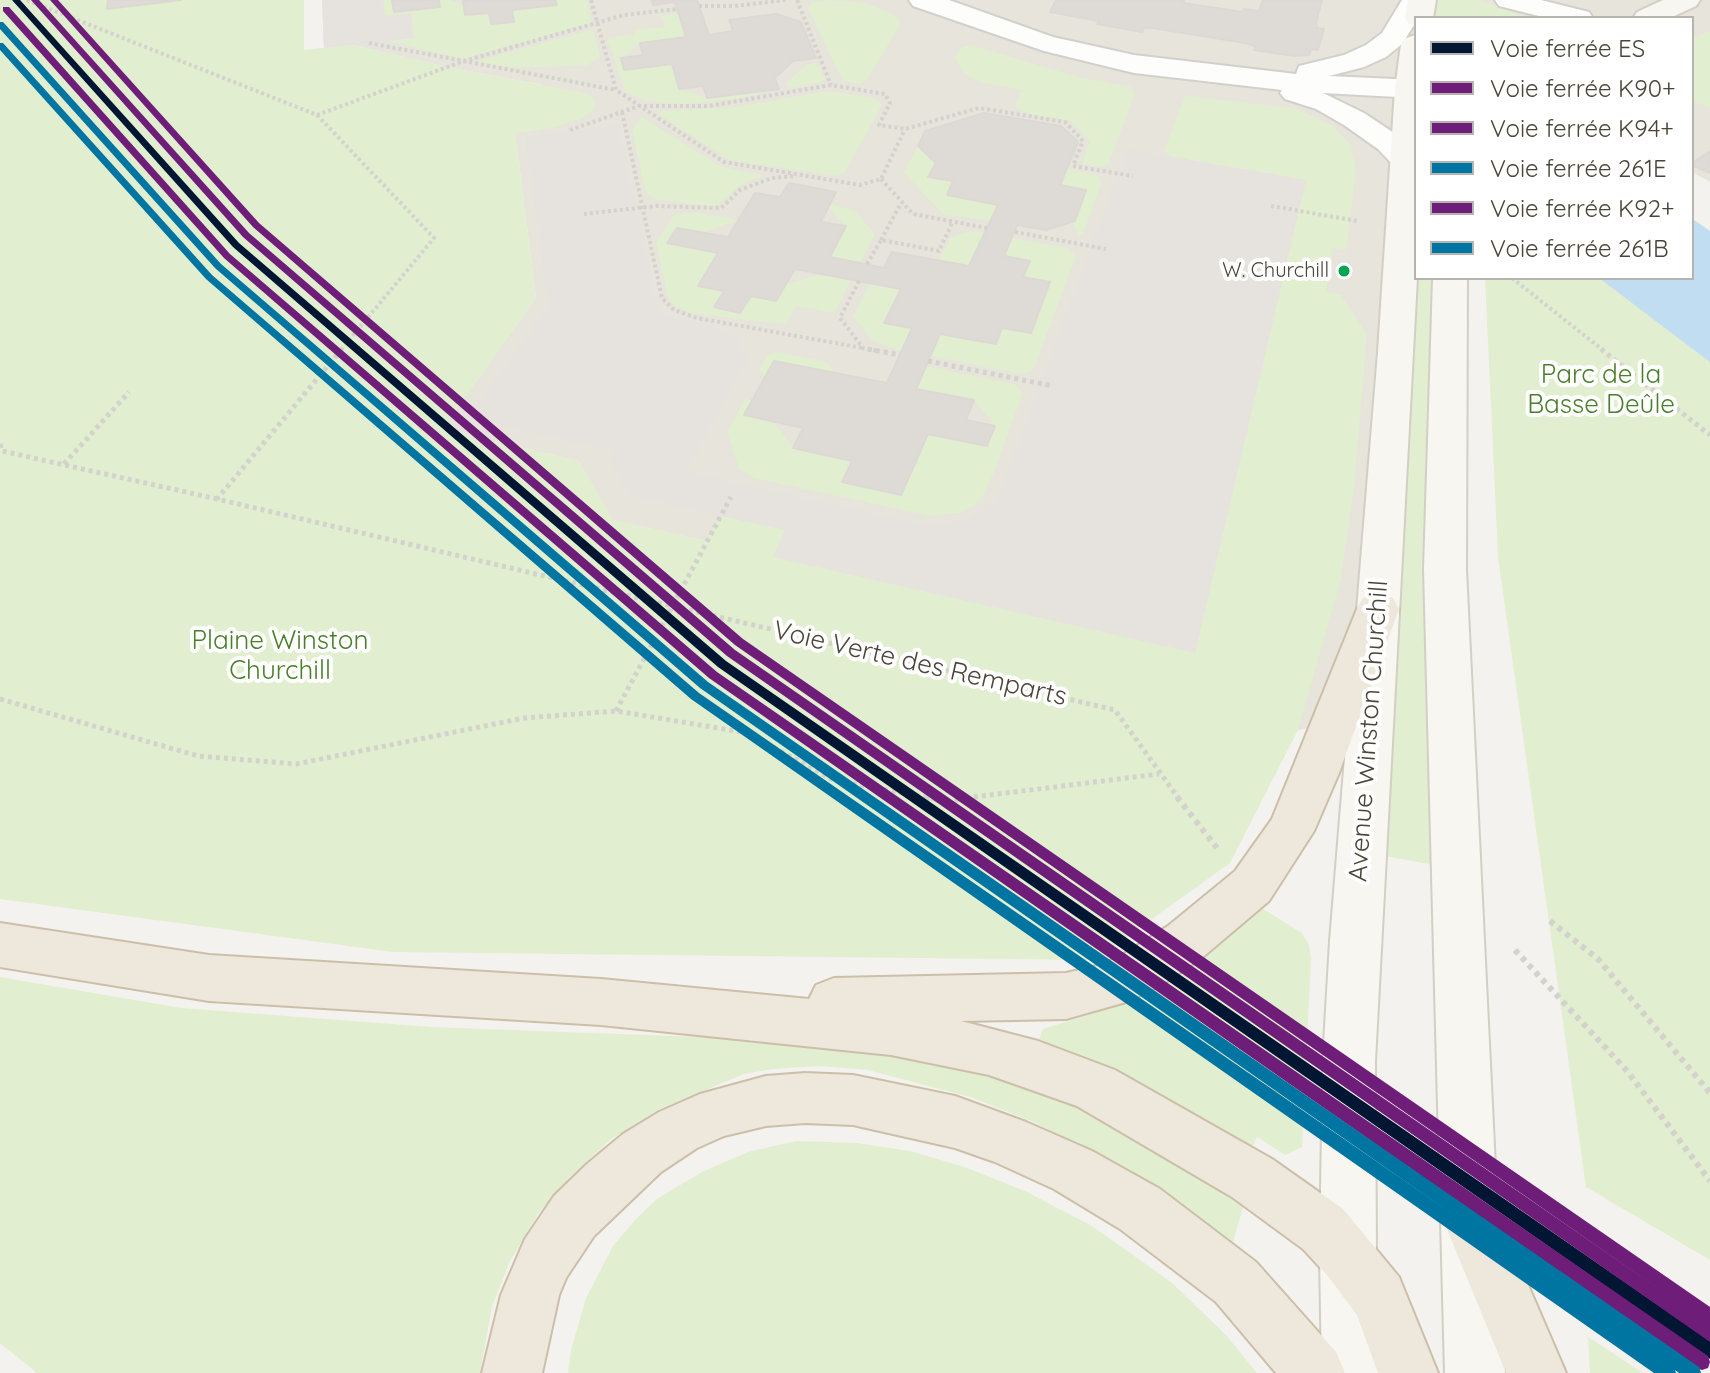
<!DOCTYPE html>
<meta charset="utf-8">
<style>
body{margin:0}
#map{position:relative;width:1710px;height:1373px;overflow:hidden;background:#f4f2ee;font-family:Quicksand,sans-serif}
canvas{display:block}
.legend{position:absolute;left:1414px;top:16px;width:280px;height:264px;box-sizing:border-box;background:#fff;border:2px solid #b7b4b0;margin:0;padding:10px 14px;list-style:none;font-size:24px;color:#4b4439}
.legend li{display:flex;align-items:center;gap:16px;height:40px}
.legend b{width:40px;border:2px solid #b7b4b0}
</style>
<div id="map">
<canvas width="1710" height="1373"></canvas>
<ul class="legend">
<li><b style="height:10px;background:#011633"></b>Voie ferrée ES</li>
<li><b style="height:10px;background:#6e1e78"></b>Voie ferrée K90+</li>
<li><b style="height:10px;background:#6e1e78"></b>Voie ferrée K94+</li>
<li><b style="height:10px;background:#0075a1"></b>Voie ferrée 261E</li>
<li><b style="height:10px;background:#6e1e78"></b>Voie ferrée K92+</li>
<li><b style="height:10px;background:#0075a1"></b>Voie ferrée 261B</li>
</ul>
</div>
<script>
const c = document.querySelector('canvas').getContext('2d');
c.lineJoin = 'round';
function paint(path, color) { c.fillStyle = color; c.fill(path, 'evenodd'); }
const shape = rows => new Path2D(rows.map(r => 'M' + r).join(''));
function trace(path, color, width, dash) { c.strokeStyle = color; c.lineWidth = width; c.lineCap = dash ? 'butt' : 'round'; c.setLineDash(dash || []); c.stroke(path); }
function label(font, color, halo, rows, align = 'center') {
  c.font = font + ' Quicksand,sans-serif'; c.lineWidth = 8; c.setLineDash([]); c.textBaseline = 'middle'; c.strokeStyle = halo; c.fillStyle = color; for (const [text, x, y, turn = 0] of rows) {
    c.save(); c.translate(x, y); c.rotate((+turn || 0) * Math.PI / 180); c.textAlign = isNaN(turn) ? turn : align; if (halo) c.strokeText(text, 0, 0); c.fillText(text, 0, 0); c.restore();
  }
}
const residential = shape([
 [322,0,1710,0,1710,182,1692,172,1692,18,1416,18,1410,711,1298,730,736,600,706,541,612,520,579,461,442,429,536,298,515,132,543,85,447,67,352,45,324,48]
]);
const green = shape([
 [0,0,108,0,108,9,181,0,304,0,304,50,352,45,447,67,589,94,594,98,595,105,592,112,581,119,548,129,515,133,536,298,443,429,579,461,613,520,706,541,721,516,786,530,773,556,1194,652,1306,180,1171,157,1164,151,1185,96,1294,108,1333,126,1351,145,1356,172,1346,250,1332,248,1326,292,1341,295,1367,334,1354,488,1341,579,1298,730,1230,863,1095,960,393,952,0,899],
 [383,0,392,0,394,12,440,7,439,0,450,0,464,5,466,15,489,13,491,24,514,22,512,10,556,4,555,0,587,0,592,23,462,59,387,41,414,38,384,16],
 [829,0,865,3,897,16,899,21,900,25,867,80,860,84,844,81,840,75,808,8,811,3],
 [1430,0,1479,0,1529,18,1428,18],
 [678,13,686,37,640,43,621,58,624,70,672,64,680,89,707,98,779,89,741,98,684,104,648,101,625,92,608,38,635,34,634,30,665,27,661,15],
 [593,29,600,56,588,65,518,68,473,62],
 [1710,31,1710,108,1692,101,1692,38],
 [971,45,1078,77,1131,87,1135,93,1109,163,1101,167,1082,164,1090,141,1070,121,1033,115,1015,108,1021,90,980,82,964,73,955,58,961,48],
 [818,63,825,79,822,82,788,88,786,83,807,64],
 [826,91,875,98,882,105,845,172,837,176,729,160,658,114,661,111,737,107],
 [642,117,720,166,764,176,743,183,719,204,710,206,654,199,646,193,632,130],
 [918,146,936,163,929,177,953,181,947,195,998,205,990,221,943,214,903,172],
 [1067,169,1097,175,1102,181,1083,234,1078,236,1072,222,1086,190,1060,185],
 [829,203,855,211,875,234,860,263,830,257,846,227,827,207],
 [693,212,739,220,702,233,677,228,667,243,718,253,698,285,724,291,714,307,740,313,751,296,776,301,785,285,821,274,851,280,835,313,796,306,786,324,695,314,675,306,669,300,656,243,674,215],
 [1692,218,1710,231,1710,1260,1586,1187,1498,557,1485,278,1692,278],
 [970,231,985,232,969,266,938,261,951,237],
 [1012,238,1068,248,1076,256,1035,366,1031,371,1020,374,930,356,940,334,996,344,1002,328,1031,332,1050,283,1023,277,1004,256],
 [1416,278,1438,278,1439,866,1375,854],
 [870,283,901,289,885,323,912,328,902,351,873,341,853,317],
 [778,352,826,362,833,370,832,372,775,361,766,375,763,374,759,369,768,355],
 [925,366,1015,384,1023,393,994,472,983,495,974,506,959,513,932,516,753,478,739,469,727,432,745,399,752,400,745,415,774,422,793,448,852,461,842,482,901,495,928,434,987,446,995,426,974,400,916,389],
 [1260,907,1302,933,1309,945,1311,959,1302,1147,1285,1155,1257,1137,1251,1149,1143,1086,1042,1044,1039,1039,1043,1029,1095,1013,1136,994],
 [0,977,181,1008,431,1027,807,1041,967,1066,1094,1110,1246,1197,1230,1252,1142,1179,1034,1122,970,1097,868,1070,820,1066,773,1069,744,1074,657,1110,611,1139,570,1177,538,1214,509,1263,492,1307,480,1373,37,1373,0,1343],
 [796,1141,857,1143,910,1151,965,1167,1025,1191,1092,1226,1171,1282,1226,1335,1257,1373,568,1373,571,1350,586,1298,613,1246,636,1219,658,1198,704,1171,748,1152],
 [1588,1337,1643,1373,1590,1373]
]);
const parking = shape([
 [322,0,383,0,385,16,411,13,414,38,324,48],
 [618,125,659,310,675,317,711,324,738,338,747,361,686,472,928,525,970,519,994,501,1004,481,1127,149,1306,180,1195,653,773,557,785,530,631,496,609,461,613,451,467,418,548,307,525,136]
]);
const water = shape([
 [1692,219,1710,231,1710,362,1599,278,1692,278]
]);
const building = shape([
 [108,0,181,0,107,9,108,0],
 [392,0,439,0,440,7,394,12,392,0],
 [463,0,555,0,557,5,512,10,514,22,491,24,489,13,465,15,463,0],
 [651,0,697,0,709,35,733,31,729,20,776,14,801,22,816,58,793,61,775,78,779,89,707,98,703,86,679,89,672,64,624,70,621,58,643,55,640,43,686,37,675,2,653,5,651,0],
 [1056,0,1184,0,1183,3,1243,12,1244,9,1259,11,1263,0,1322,0,1316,23,1317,28,1324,29,1318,50,1311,49,1309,55,1294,56,1254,50,1255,46,1245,43,1153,28,1144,28,1142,32,1097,24,1099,21,1050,12,1056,0],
 [984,113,1061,126,1078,142,1060,185,1086,190,1075,221,1046,230,1017,225,1004,256,1030,261,1023,277,1050,282,1031,333,1002,328,996,344,940,334,916,389,974,400,966,420,995,426,987,446,928,434,901,495,842,482,852,461,793,448,803,428,744,415,774,361,887,383,912,328,884,323,901,289,795,269,776,301,751,296,740,313,714,307,724,291,698,286,718,253,667,243,677,228,728,237,755,193,780,197,789,183,836,192,821,222,846,226,830,257,884,268,892,252,969,266,998,205,947,195,953,181,928,177,936,163,918,146,925,131,984,113],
 [1710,151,1710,173,1692,165,1692,163,1710,151]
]);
const pathFar2 = shape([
 [27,0,317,115,434,238,340,351],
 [591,0,616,90,724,162,860,185,881,179,905,129],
 [797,0,831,85],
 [699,6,734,6,786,0],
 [369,43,616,90],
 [622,112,662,298,674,310,697,318,863,348],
 [317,115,461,62,624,15,677,9],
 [570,130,639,106,709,106,831,85,885,94,890,103,879,125,905,129,979,108,1065,122,1083,141,1073,166,1133,176],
 [881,179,913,214,987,228],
 [1271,206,1358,221],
 [584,214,656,206,721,208,740,190,772,178,795,176],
 [1015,232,1106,249],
 [881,240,901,203],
 [867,264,881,240,939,251,953,221],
 [1512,278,1604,351],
 [859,281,840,318,863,348,878,351]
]);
const pathFar1 = shape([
 [342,349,217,499,1115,710,1179,799],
 [868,349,900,355],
 [1601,349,1710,435],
 [928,361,1053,386],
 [0,444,2,451,217,499],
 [64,464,129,392],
 [0,699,198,756,296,764,524,718,616,711,748,733,833,780,936,799],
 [616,711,731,497],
 [958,799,1159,774]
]);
const path = shape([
 [925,797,945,801,974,797],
 [1177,797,1217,848],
 [1550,921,1598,959,1710,1093],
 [1515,950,1628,1072,1710,1181],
 [1546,1249,1710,1355]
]);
const street = shape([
 [909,0,949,0,1053,37,1134,55,1296,74,1299,66,1344,55,1366,45,1382,33,1402,0,1430,0,1402,44,1386,57,1364,67,1329,76,1416,80,1416,98,1323,93,1364,113,1400,137,1416,154,1416,168,1406,170,1395,167,1378,149,1344,125,1316,109,1285,99,1280,93,1282,90,1134,73,1044,51,913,6,909,0],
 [1495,0,1541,0,1589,12,1593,18,1547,18,1499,6,1495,0]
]);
const secondary = shape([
 [1408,0,1436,0,1433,18,1416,18,1416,26,1409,24,1405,18,1408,0],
 [1663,0,1700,0,1696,6,1670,18,1633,18,1637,12,1663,0],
 [1416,35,1417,278,1375,1061,1376,1256,1382,1373,1322,1373,1320,1256,1323,1061,1330,941,1378,352,1395,89,1401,44,1406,38,1416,35],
 [1433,278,1467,278,1466,569,1505,1373,1445,1373,1424,569,1433,278]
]);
const highway = shape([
 [1378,593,1393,598,1399,609,1339,773,1314,831,1269,901,1204,956,1160,986,1126,1002,1066,1019,961,1021,1038,1041,1115,1070,1272,1159,1343,1209,1399,1277,1438,1373,1378,1373,1357,1315,1328,1276,1303,1249,1232,1197,1077,1106,989,1075,891,1055,601,1025,209,1001,0,967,0,923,209,955,601,979,809,999,816,985,834,978,1066,973,1101,965,1124,954,1168,926,1235,871,1272,819,1357,609,1363,598,1378,593],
 [805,1073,853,1075,955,1096,1026,1122,1092,1151,1160,1189,1256,1262,1336,1352,1345,1373,1276,1373,1216,1302,1120,1229,1054,1189,995,1162,955,1148,853,1125,805,1123,766,1126,724,1136,697,1148,661,1172,594,1236,566,1278,559,1295,542,1373,482,1373,501,1295,525,1239,554,1196,587,1164,623,1134,659,1112,700,1094,766,1076,805,1073],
 [1468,1184,1488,1192,1566,1373,1506,1373,1440,1212,1448,1192,1468,1184]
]);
const rail1 = shape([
 [12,0,20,0,239,243,726,661,1710,1341,1710,1359,718,667,233,247,12,0]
]);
const rail2 = shape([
 [3,7,9,7,230,254,717,672,1708,1356,1710,1362,1708,1368,1702,1370,1696,1368,709,678,224,258,3,11,3,7]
]);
const rail3 = shape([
 [31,0,39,0,249,233,735,650,1710,1324,1710,1342,727,656,243,237,31,0]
]);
const rail4 = shape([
 [0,22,3,22,221,264,708,682,1699,1367,1701,1373,1679,1373,700,688,215,268,0,29,0,22]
]);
const rail5 = shape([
 [50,0,58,0,259,223,743,639,1710,1307,1710,1325,735,645,253,227,50,0]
]);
const rail6 = shape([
 [0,43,3,43,212,275,699,693,1674,1367,1676,1373,1654,1373,691,699,206,279,0,50,0,43]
]);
const markers = [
 [1344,271,7,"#00a651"]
];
const farBusnames = [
 ["W. Churchill",1329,271]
];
const parkNames = [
 ["Parc de la",1601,375],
 ["Basse Deûle",1601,405],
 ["Plaine Winston",280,641],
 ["Churchill",280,671]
];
const streetNames = [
 ["Voie Verte des Remparts",920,664,13],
 ["Avenue Winston Churchill",1369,731,-86]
];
paint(residential, '#e7e4dc');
paint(green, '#e1eecf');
paint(parking, '#e6e3df');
paint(water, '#c0ddf1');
paint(building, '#dedbd6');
trace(building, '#dcd9d4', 2);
trace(street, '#d2d0cb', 4);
trace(secondary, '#d3cfc5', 4);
trace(highway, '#ccbfa9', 4);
trace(pathFar2, '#d3d2cc', 4, [3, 3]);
trace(pathFar1, '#d3d2cc', 5, [4, 4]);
trace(path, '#d3d2cc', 6, [5, 5]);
paint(street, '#fdfdfc');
paint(secondary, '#f7f6f1');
paint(highway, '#ede8db');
paint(rail1, '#011633');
paint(rail2, '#6e1e78');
paint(rail3, '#6e1e78');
paint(rail4, '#0075a1');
paint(rail5, '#6e1e78');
paint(rail6, '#0075a1');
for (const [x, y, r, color] of markers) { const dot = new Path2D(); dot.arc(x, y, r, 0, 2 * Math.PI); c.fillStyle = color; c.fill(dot); trace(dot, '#fff', 3); }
label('20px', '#4b4439', '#fff', farBusnames, 'right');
label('26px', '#4a7f2a', '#fff', parkNames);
label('26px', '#4b4439', '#fff', streetNames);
</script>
